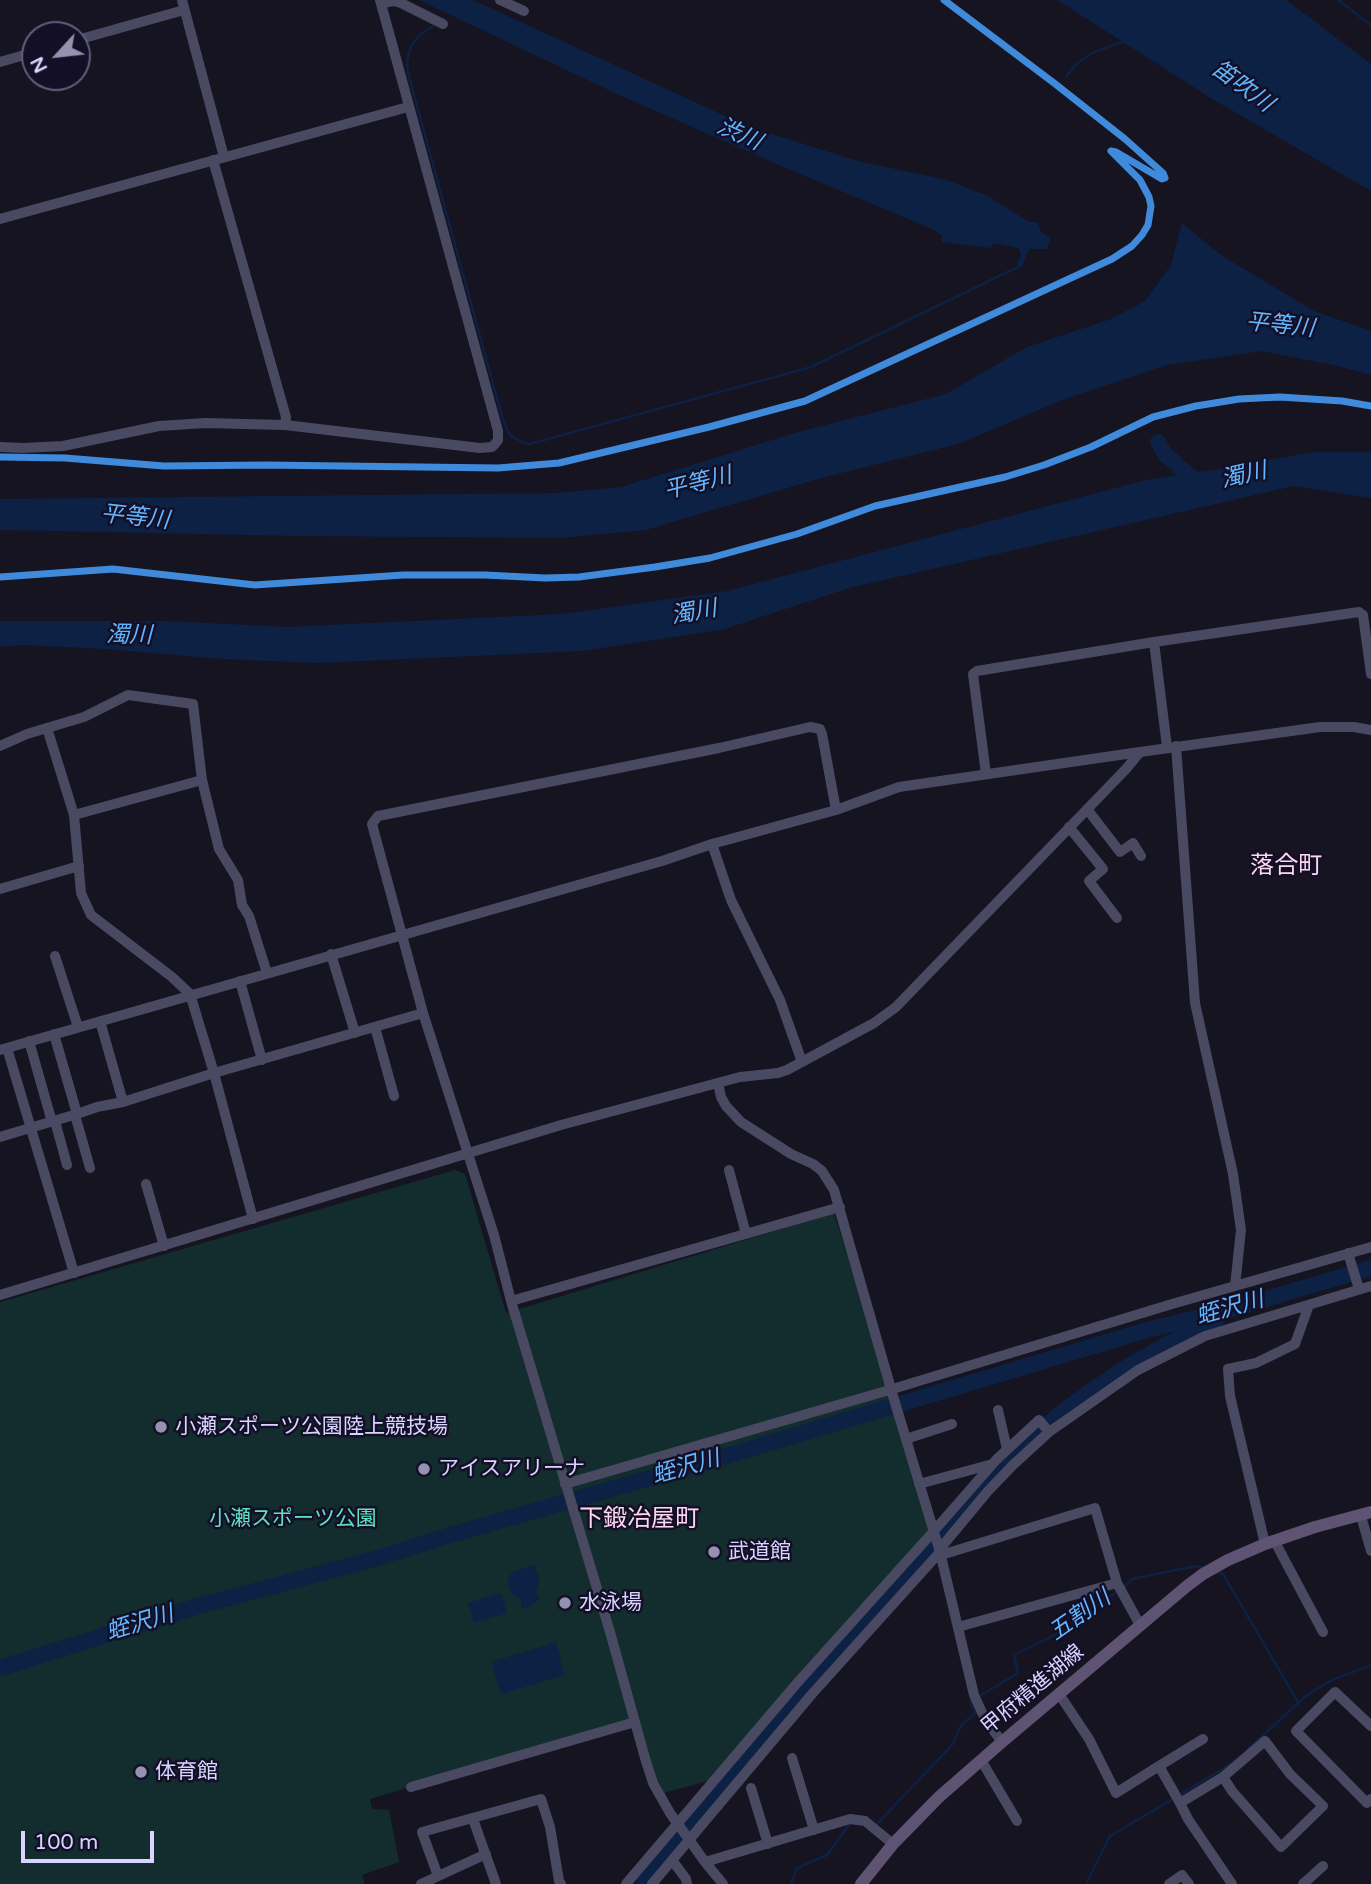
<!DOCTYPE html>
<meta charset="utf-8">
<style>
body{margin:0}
#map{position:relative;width:1371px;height:1884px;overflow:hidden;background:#161421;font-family:"Varela Round",sans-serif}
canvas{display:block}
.north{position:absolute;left:21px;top:21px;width:70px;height:70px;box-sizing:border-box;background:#130f26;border:2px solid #625e7d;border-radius:50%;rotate:243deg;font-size:19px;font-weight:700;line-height:28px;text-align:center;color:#d9d4ff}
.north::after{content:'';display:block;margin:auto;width:24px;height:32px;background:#9591b1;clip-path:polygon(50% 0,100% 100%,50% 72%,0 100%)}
.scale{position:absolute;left:21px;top:1831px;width:133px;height:32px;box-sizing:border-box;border:4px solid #d9d4ff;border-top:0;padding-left:9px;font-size:21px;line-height:24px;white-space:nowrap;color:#d9d4ff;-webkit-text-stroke:5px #130f26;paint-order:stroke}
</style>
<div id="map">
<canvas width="1371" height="1884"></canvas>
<div class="north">N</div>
<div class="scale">100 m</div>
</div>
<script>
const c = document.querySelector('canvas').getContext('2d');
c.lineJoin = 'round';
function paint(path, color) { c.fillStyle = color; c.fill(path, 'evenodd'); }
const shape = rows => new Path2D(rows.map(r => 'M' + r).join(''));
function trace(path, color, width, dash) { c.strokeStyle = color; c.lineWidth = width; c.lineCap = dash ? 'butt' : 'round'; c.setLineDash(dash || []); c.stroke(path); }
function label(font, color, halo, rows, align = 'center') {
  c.font = font + ' "Varela Round","Noto Sans JP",sans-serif'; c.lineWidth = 5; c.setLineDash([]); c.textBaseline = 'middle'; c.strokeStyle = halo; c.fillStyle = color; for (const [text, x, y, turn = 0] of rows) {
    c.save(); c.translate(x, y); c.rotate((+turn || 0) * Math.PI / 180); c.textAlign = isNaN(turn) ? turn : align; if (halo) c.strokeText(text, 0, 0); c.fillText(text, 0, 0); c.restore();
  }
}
const green = shape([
 [455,1170,465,1174,506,1313,834,1213,933,1532,718,1778,664,1793,657,1779,637,1719,370,1799,372,1809,389,1810,399,1862,362,1875,365,1884,0,1884,0,1302]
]);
const water = shape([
 [419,0,473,0,749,127,858,161,947,180,988,196,1029,222,1037,222,1041,232,1051,238,1047,249,1029,249,1022,268,1017,264,1021,254,1019,248,994,243,990,248,942,242,942,235,930,228,781,166,617,94],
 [1057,0,1286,0,1371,64,1371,191,1214,100],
 [1182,223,1221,255,1314,311,1371,331,1371,375,1338,366,1262,351,1167,365,1065,399,958,444,821,478,646,530,560,538,298,536,0,530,0,499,557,493,621,487,798,432,946,394,1027,347,1111,319,1145,301,1171,265],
 [1313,452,1371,452,1371,498,1294,486,849,588,725,629,583,651,318,663,222,659,105,649,23,645,0,647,0,621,168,621,288,627,562,614,727,591,1146,480,1212,470],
 [534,1565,540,1580,536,1593,540,1599,526,1609,522,1608,521,1599,511,1593,508,1585,508,1580,512,1572],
 [501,1593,507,1613,474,1623,468,1603],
 [556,1642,565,1675,501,1694,491,1662]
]);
const stream = shape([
 [1338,0,1371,25],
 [434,25,420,35,411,46,407,63,408,73,503,420,510,435,520,441,529,444,537,442,811,367,1018,267,1021,264],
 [1067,76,1075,65,1092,53,1125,41],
 [1217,1572,1223,1574,1298,1702],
 [1124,1587,1132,1579,1196,1566,1204,1568],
 [978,1697,1018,1673,1014,1655,1073,1626,1082,1613,1119,1591],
 [1248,1749,1307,1695,1332,1680,1371,1665],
 [1178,1796,1229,1765,1241,1756],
 [875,1826,952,1745,961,1726,975,1713,970,1702,973,1700],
 [638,1884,644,1877,646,1884],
 [791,1884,797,1868,827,1855,851,1822],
 [1086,1884,1110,1836,1173,1799]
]);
const river = shape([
 [1158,442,1165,454,1203,488],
 [0,1668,195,1607,378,1558,447,1536,713,1460,1147,1330,1225,1311,1371,1268],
 [644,1877,938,1536,1002,1468,1037,1433,1071,1405,1117,1373,1164,1346,1216,1320]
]);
const minor = shape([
 [182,0,224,157],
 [500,0,524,11],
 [381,4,393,1,401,3,443,24],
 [77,40,184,10],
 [0,62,35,52],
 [213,160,286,417,285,425],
 [0,219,408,107],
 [0,447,23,448,63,446,159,426,205,423,285,425,480,448,492,447,495,444,498,440,498,431,380,0],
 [1154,642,1167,747],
 [47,728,84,717,128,695,193,704,202,780,219,849,238,880,242,905,249,916,267,973],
 [0,746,27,734,47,728,74,815,81,893,91,915,172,977,190,994,214,1073,253,1219],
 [1176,746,1195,1003,1233,1174,1241,1230,1235,1286],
 [986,774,973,674,977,671,1154,642,1359,612,1363,615,1371,674],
 [1087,809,1120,852,1133,843,1141,856],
 [74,815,202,780],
 [1069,827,1103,869,1089,881,1117,918],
 [712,844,731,900,780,1000,802,1062],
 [0,889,79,866],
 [331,954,355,1033],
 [55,956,78,1027],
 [240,981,262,1060],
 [100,1021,123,1102],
 [375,1027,394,1096],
 [54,1034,77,1114],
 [29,1041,52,1122],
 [7,1048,74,1273],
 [0,1050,662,861,712,844,836,810],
 [718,1083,721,1097,726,1106,741,1122,791,1154,813,1164,822,1171,834,1190,893,1396,940,1552,974,1695,985,1719,1002,1742],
 [75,1115,90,1168],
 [55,1121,67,1165],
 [0,1137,77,1114,97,1107,123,1102,214,1073,423,1013],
 [729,1170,746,1234],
 [146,1184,164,1246],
 [1348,1253,1359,1289],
 [0,1295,561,1125,740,1077,778,1073,787,1070,874,1023,896,1007,1126,769,1140,752,1320,727,1354,727,1371,730],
 [511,1301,840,1207],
 [998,1410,1007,1449],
 [906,1439,952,1424],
 [565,1484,886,1391,1172,1304,1371,1247],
 [919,1484,989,1465],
 [1361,1516,1371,1551],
 [1274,1540,1323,1632],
 [1265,1544,1230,1396,1228,1369,1256,1363,1295,1344,1309,1305],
 [939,1550,988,1491,1013,1465,1049,1432,1138,1370,1205,1336,1371,1286],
 [941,1555,1095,1508,1117,1583,1140,1625],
 [958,1627,1117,1583],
 [1059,1694,1089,1739,1116,1793,1159,1766],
 [1371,1726,1335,1692,1296,1731,1367,1803,1371,1799],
 [792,1758,814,1830],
 [981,1760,1017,1821],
 [1223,1777,1232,1791,1281,1847,1323,1806,1290,1774,1265,1741,1223,1777,1180,1803,1188,1819,1232,1884],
 [411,1787,635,1722],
 [751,1788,768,1844],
 [1180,1803,1159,1766,1203,1739],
 [473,1819,496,1884],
 [672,1860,686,1879,687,1884],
 [705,1862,850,1819,865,1821,893,1844],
 [438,1876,422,1832,541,1799,550,1827,559,1881,561,1884],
 [421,1884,486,1854],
 [626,1884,798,1682,933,1532,996,1460,1039,1420,1049,1432],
 [652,1884,812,1694,940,1552],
 [723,1884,705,1862,670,1813,653,1783,645,1758,610,1632,511,1301,494,1235,423,1013,372,824,378,816,719,748,810,727,820,729,822,734,836,810,899,787,1140,752],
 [1169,1884,1182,1875,1189,1884],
 [1303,1884,1323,1866]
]);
const major = shape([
 [861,1884,893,1844,939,1797,1002,1742,1187,1586,1203,1574,1228,1560,1265,1544,1315,1527,1371,1512]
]);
const cycleway = shape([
 [0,457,65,458,164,466,265,465,498,468,559,463,709,427,805,401,1112,259,1132,246,1142,235,1148,225,1151,206,1149,197,1140,180,1111,151,1116,152,1162,179,1165,178,1163,173,1125,139,1054,83,944,0],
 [0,577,113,569,255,585,403,575,485,575,545,578,579,577,655,567,710,558,797,534,875,506,1005,477,1044,465,1091,447,1153,417,1196,406,1239,399,1280,397,1342,401,1371,406]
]);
const markers = [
 [161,1427,7,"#9591b1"],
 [424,1469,7,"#9591b1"],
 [714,1552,7,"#9591b1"],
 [565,1603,7,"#9591b1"],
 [141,1772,7,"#9591b1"]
];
const poiNames = [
 ["小瀬スポーツ公園陸上競技場",175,1427],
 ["アイスアリーナ",438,1469],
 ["武道館",728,1552],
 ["水泳場",579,1603],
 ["体育館",155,1772]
];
const parkNames = [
 ["小瀬スポーツ公園",293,1519]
];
const streetNames = [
 ["甲府精進湖線",1033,1690,-40]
];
const waterNames = [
 ["笛吹川",1242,87,36],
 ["渋川",739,135,24],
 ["平等川",1280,326,6],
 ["濁川",1244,476,-13],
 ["平等川",698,484,-14],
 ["平等川",135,518,6],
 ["濁川",694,613,-10],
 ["濁川",129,636,1],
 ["蛭沢川",1230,1309,-16],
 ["蛭沢川",686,1468,-16],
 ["五割川",1080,1616,-35],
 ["蛭沢川",140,1624,-17]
];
const quarterNames = [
 ["落合町",1286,867],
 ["下鍛冶屋町",639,1520]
];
paint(green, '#132c2d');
paint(water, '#0d2144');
trace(stream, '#0d2144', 2.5);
trace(river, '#0d2144', 16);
trace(minor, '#4a4962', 10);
trace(major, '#5e5373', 12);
trace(cycleway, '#408adc', 7);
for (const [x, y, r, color] of markers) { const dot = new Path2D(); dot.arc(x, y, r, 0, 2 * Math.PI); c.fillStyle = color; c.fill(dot); trace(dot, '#130f26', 2.5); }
label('21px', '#d9d4ff', '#130f26', poiNames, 'left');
label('21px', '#5fe0c0', '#130f26', parkNames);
label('21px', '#d9d4ff', '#130f26', streetNames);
label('italic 23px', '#62b6ff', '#130f26', waterNames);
label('24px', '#ffd6f0', '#130f26', quarterNames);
</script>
